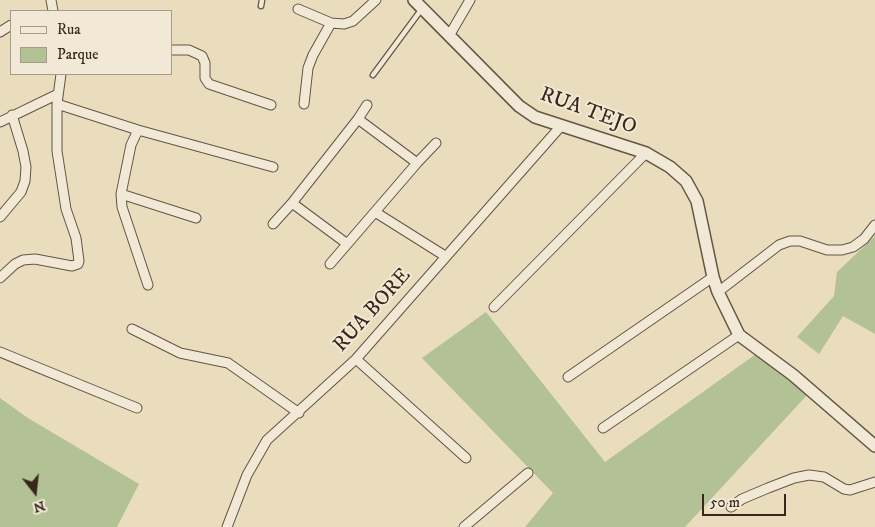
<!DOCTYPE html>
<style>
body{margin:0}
#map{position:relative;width:875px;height:527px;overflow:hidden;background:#e9ddbe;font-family:"IM FELL DW Pica",serif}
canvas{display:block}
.legend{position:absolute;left:10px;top:10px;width:162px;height:65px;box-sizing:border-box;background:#f1e9d5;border:1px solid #a79b8b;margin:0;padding:6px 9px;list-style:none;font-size:15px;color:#38271b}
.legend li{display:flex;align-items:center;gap:10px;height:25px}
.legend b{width:25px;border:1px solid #a79b8b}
.north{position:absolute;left:10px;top:467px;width:50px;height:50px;-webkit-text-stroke:4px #f1e9d5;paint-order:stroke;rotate:164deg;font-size:14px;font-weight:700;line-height:20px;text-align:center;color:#38271b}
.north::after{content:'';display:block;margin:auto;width:18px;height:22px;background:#38271b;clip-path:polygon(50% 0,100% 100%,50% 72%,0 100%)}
.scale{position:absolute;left:702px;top:494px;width:84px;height:22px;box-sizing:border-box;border:2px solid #38271b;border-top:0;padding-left:6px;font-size:15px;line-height:18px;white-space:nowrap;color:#38271b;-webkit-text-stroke:4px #f1e9d5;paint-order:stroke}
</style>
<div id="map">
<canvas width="875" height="527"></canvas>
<ul class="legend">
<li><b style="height:6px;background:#f1e9d5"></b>Rua</li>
<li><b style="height:14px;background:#b2c295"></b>Parque</li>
</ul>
<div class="north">N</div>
<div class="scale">50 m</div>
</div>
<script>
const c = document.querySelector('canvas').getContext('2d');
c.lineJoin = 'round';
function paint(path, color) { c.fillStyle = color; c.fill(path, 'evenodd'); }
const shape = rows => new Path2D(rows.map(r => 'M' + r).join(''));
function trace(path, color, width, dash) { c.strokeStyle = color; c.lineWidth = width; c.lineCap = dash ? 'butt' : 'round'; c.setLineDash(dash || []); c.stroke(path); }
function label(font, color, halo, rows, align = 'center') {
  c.font = font + ' "IM FELL DW Pica",serif'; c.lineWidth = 4; c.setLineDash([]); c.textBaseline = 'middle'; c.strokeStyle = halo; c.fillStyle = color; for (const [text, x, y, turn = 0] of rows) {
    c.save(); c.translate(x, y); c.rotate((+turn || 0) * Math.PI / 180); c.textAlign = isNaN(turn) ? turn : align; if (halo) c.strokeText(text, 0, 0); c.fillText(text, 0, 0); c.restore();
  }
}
const green = shape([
 [875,236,875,334,843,316,819,354,797,337,834,296,837,272],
 [486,312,605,462,756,354,809,393,685,527,525,527,553,493,422,358],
 [0,398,28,418,139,484,117,527,0,527]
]);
const service = shape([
 [261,6,262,0],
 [373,75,421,10]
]);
const minor = shape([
 [51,0,53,11],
 [298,9,331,23],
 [0,32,11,25],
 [449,36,470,0],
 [171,50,189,50,202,56,205,63,205,78,209,84,271,105],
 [57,104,138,130,273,167],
 [304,104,308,68,313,55,331,23,344,24,353,21,376,0],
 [358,119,417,163],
 [0,122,58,94],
 [138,130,131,145,121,194,122,207,148,285],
 [121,194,196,218],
 [375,212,445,256],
 [0,217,21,192,25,181,26,167,23,151,12,115],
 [273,224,292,203],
 [346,243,292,203,358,119,367,105],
 [330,264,417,163,436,143],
 [0,278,15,264,23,260,35,259,72,266,78,264,79,261,76,238,66,209,57,151,57,104,61,74],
 [718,292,779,245,790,241,800,241,827,250,842,250,853,247,864,239,875,225],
 [494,307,646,153],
 [132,329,180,353,228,363,299,413],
 [0,352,137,408],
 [356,359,466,458],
 [568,377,713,277],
 [603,428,739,335],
 [731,507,742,499,768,488,794,478,809,475,824,477,844,489,850,490,875,482],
 [227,527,247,475,267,440,356,359,561,126],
 [464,527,528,473]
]);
const tertiary = shape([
 [414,0,519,106,535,117,646,153,670,167,686,181,697,201,713,277,718,292,739,335,793,375,875,446]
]);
const streetNames = [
 ["RUA TEJO",588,112,20],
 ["RUA BORE",373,311,-48]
];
paint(green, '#b2c295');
trace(service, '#645444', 7);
trace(minor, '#645444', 11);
trace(tertiary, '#645444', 14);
trace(service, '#f1e9d5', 4.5);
trace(minor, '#f1e9d5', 9);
trace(tertiary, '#f1e9d5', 11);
label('21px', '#38271b', '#f1e9d5', streetNames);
</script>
